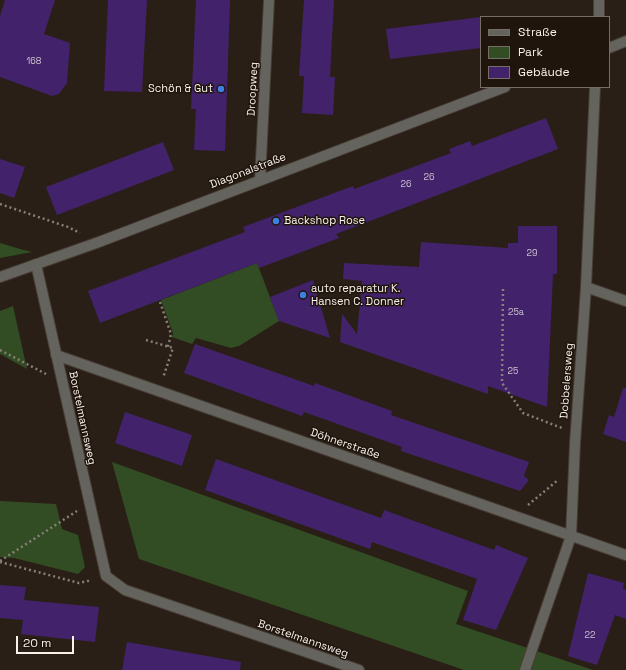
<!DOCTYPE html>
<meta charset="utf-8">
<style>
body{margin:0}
#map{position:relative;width:626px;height:670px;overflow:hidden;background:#291f16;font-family:"Space Grotesk",sans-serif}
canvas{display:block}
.legend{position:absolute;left:480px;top:16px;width:130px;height:72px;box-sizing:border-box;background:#1f150d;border:1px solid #766d66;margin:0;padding:5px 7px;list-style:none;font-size:12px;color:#f9f2ec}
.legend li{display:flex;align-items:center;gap:8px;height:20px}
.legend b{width:20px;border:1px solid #766d66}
.scale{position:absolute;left:16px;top:636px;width:58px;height:18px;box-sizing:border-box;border:2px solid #f9f2ec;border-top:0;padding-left:5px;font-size:12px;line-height:14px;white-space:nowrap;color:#f9f2ec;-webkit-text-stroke:3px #1f150d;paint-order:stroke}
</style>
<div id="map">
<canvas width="626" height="670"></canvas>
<ul class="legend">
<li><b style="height:5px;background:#64635d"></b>Straße</li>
<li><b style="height:11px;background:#324d23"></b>Park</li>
<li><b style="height:11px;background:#42236b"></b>Gebäude</li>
</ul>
<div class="scale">20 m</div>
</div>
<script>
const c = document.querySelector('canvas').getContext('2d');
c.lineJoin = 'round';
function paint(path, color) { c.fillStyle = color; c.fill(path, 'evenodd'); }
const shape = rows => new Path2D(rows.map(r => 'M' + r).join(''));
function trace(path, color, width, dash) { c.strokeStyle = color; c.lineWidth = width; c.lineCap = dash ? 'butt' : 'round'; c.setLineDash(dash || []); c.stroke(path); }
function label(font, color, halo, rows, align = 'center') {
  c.font = font + ' "Space Grotesk",sans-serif'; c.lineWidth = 3; c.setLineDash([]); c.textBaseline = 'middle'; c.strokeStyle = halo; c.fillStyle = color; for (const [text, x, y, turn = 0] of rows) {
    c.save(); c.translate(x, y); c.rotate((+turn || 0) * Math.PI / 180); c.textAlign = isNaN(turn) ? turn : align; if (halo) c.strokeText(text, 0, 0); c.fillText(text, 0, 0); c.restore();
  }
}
const green = shape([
 [0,243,20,249,32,252,0,258],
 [257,263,279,321,239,346,231,348,196,338,192,344,172,337,173,333,161,300],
 [13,306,27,369,0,354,0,311],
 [112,462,468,591,456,624,593,670,464,670,139,559],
 [0,501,56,504,62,529,78,535,85,567,78,574,14,558,0,557]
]);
const building = shape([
 [5,0,55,0,44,34,70,43,67,83,59,94,52,96,0,77,0,16],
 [108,0,147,0,142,92,104,91],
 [196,0,230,0,225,151,194,150,196,109,191,109],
 [304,0,334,0,330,77,335,77,333,115,302,113,304,76,299,76],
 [481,17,481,48,390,59,386,29],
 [546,118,558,149,336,234,339,238,259,268,257,263,100,323,88,291,245,232,243,227,353,186,354,189,451,153,449,149,470,141,472,146],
 [163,142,174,170,57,215,46,187],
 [0,159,25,167,14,198,0,193],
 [518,226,557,226,557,274,553,274,547,407,488,386,488,394,340,342,342,314,357,334,362,281,343,279,344,263,419,267,421,242,508,248,508,243,518,243],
 [313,280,330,338,279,321,270,297],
 [195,344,314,386,315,383,392,411,391,415,529,462,524,476,529,480,520,491,401,451,402,447,304,412,302,416,184,373],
 [623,388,626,388,626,442,603,434,609,415,614,417],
 [125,412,192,435,182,466,115,443],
 [216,459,381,518,384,510,494,550,496,545,528,558,496,630,463,620,477,579,372,542,370,549,205,490],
 [588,573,624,583,623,589,626,590,626,619,615,615,597,665,568,656],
 [0,585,26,587,24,600,99,607,95,642,21,634,23,620,0,618],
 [127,642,241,662,240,670,122,670]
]);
const path = shape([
 [0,204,68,227,80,233],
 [503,289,502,383,523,413,562,428],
 [160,302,171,334,168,347],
 [146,340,173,348,163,378],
 [0,350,46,374],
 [528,505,558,480],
 [0,561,77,511],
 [0,562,79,583,92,580]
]);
const minor = shape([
 [599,17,599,0],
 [609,48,626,41],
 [260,180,269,0],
 [36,264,106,576,125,590,359,670],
 [0,277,99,242,505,87],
 [586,287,626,301],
 [56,355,626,555],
 [525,670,571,536,575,443,586,287,595,87]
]);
const markers = [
 [221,89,4,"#3f7fe0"],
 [276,221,4,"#3f7fe0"],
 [303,295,4,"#3f7fe0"]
];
const numberNames = [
 ["168",34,62],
 ["26",429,178],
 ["26",406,185],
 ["29",532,254],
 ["25a",516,313],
 ["25",513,372],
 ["22",590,636]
];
const poiNames = [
 ["Schön & Gut",213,89,"right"],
 ["Backshop Rose",284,221],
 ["auto reparatur K.",311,289],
 ["Hansen C. Donner",311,302]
];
const streetNames = [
 ["Droopweg",253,89,-87],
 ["Diagonalstraße",248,171,-21],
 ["Dobbelersweg",567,381,-86],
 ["Borstelmannsweg",82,418,78],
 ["Döhnerstraße",345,444,19],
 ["Borstelmannsweg",303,639,19]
];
paint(green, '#324d23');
paint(building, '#42236b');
trace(minor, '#463d34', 12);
trace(path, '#888078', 2.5, [2, 3]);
trace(minor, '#64635d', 10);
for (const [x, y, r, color] of markers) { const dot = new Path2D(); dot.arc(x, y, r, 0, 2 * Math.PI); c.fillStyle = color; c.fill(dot); trace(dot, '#1f150d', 1.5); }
label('9px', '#cbbecc', null, numberNames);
label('11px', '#f9f2ec', '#1f150d', poiNames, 'left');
label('11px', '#f9f2ec', '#1f150d', streetNames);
</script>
